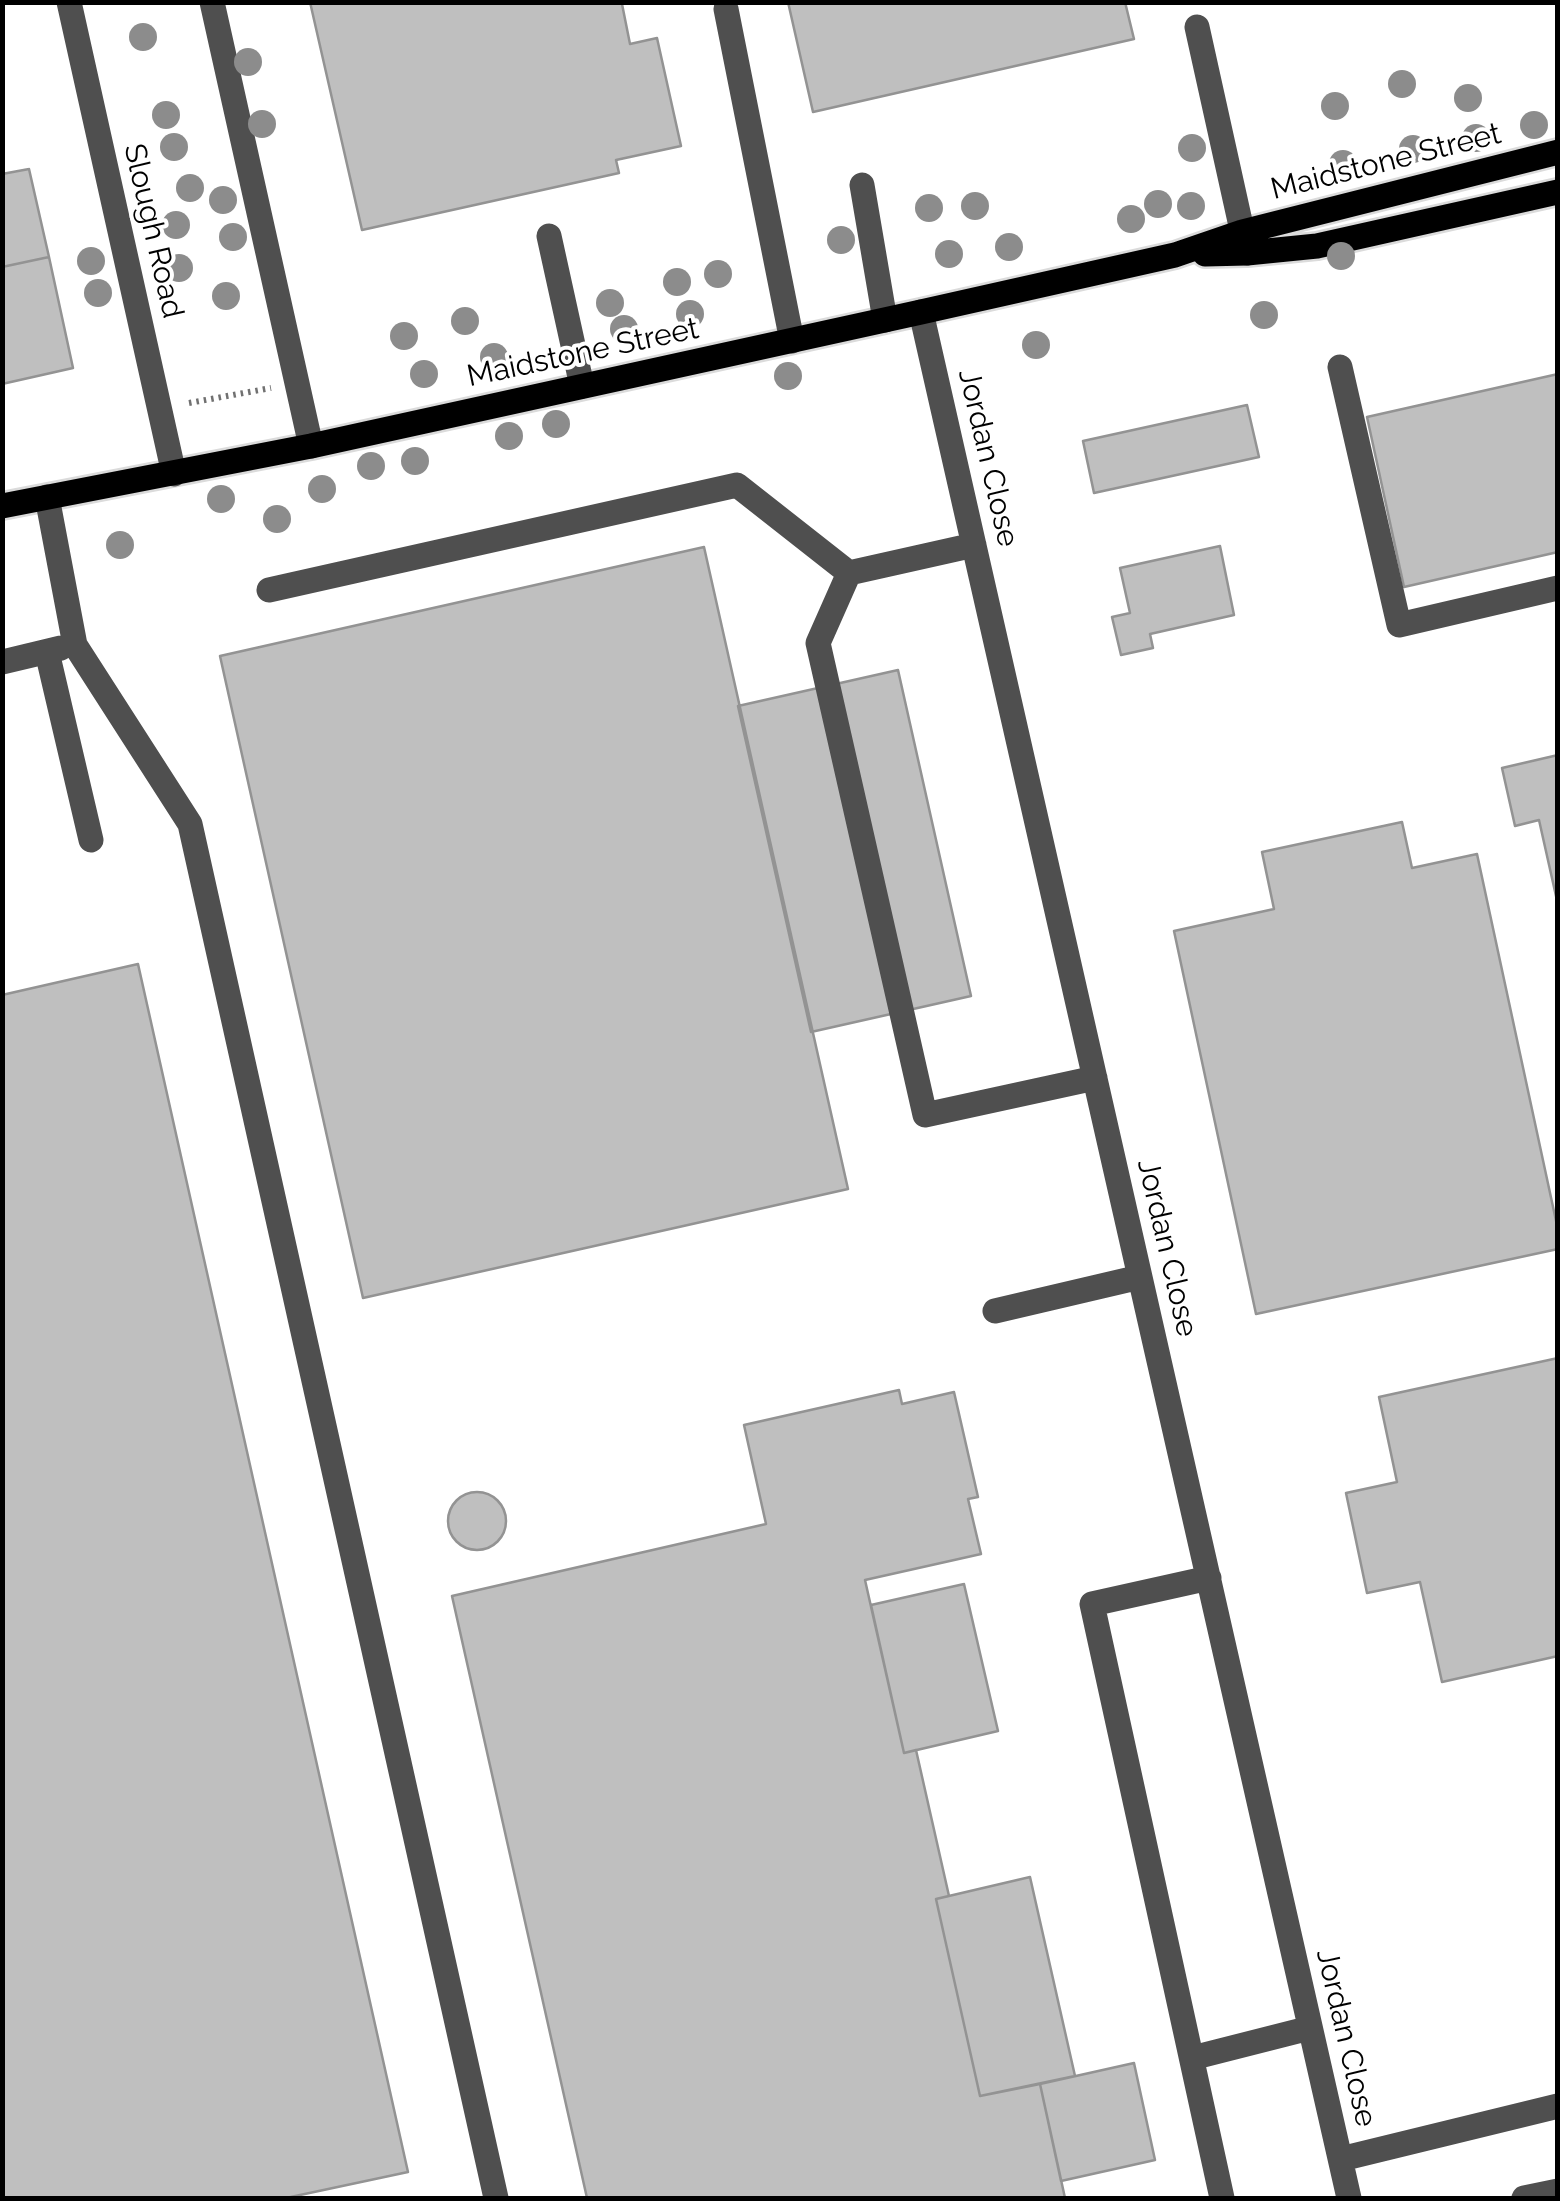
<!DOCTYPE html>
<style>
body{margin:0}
#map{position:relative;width:1560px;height:2201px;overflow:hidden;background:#fff;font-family:Raleway,sans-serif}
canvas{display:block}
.frame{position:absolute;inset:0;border:5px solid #000;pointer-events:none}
</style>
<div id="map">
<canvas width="1560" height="2201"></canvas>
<div class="frame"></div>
</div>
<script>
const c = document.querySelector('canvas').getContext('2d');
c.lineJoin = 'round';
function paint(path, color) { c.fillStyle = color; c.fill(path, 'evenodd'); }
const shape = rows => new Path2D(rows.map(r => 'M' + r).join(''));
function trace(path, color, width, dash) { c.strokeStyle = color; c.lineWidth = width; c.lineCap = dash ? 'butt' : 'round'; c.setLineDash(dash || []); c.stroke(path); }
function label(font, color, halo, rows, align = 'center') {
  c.font = font + ' Raleway,sans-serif'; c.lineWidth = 8; c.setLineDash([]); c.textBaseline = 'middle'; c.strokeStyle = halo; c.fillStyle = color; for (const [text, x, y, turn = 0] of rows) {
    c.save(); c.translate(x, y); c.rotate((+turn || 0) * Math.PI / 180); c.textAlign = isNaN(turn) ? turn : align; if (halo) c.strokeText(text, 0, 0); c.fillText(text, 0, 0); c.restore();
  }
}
const building = shape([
 [310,2,628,2,622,4,630,44,657,38,681,146,616,160,619,173,362,230,310,2],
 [788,2,1125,2,1134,39,813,112,788,2],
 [29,169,49,257,2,267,2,174,29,169],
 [49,257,73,368,2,384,2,267,49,257],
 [1558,374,1558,552,1404,587,1367,417,1558,374],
 [1247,405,1259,457,1094,493,1083,441,1247,405],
 [1220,546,1234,615,1150,634,1153,648,1121,655,1112,617,1130,613,1120,568,1220,546],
 [704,547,848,1189,363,1298,220,656,704,547],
 [898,670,971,996,811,1032,738,706,898,670],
 [1558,755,1558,905,1539,820,1515,826,1502,768,1558,755],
 [1402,822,1412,868,1477,854,1558,1230,1558,1249,1256,1314,1174,931,1274,909,1262,852,1402,822],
 [138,964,408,2172,286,2198,2,2198,2,995,138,964],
 [1558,1358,1558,1656,1442,1682,1420,1582,1367,1593,1346,1493,1397,1482,1379,1397,1558,1358],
 [899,1390,902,1404,954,1392,978,1497,968,1499,981,1554,865,1580,904,1753,916,1750,949,1896,936,1899,980,2096,1040,2084,1065,2198,587,2198,452,1596,766,1524,744,1425,899,1390],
 '448 1521a29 29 0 1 1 58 0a29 29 0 1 1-58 0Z',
 [964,1584,998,1731,904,1753,871,1605,964,1584],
 [1030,1877,1075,2076,980,2096,936,1899,1030,1877],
 [1134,2063,1155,2160,1061,2181,1040,2084,1134,2063]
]);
const path = shape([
 [189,403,271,388]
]);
const minor = shape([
 [69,2,174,474],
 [212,2,311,446],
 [726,9,792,341],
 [1197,27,1247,253],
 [862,185,885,320],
 [549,236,582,386],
 [921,312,1349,2198],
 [1340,367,1399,625,1558,588],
 [47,497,75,645,190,824,496,2198],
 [974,545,849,573,818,643,925,1115,1095,1078],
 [269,590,737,485,849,573],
 [47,652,91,840],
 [2,662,61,648],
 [995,1311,1140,1277],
 [1209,1578,1092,1604,1222,2198],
 [1192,2058,1310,2028],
 [1341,2159,1558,2106],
 [1524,2198,1558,2191]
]);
const major = shape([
 [1205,254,1247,253,1317,246,1558,192],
 [2,506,311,446,921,312,1175,255,1242,232,1558,152]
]);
const trees = [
 [143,37],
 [248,62],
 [1402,84],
 [1468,98],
 [1335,106],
 [166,115],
 [262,124],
 [1534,125],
 [1476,138],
 [174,147],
 [1192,148],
 [1413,149],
 [1343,164],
 [190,188],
 [223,200],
 [1158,204],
 [975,206],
 [1191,206],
 [929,208],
 [1131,219],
 [176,225],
 [233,237],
 [841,240],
 [1009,247],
 [949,254],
 [1341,256],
 [91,261],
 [179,268],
 [718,274],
 [677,282],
 [98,293],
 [226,296],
 [610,303],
 [690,314],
 [1264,315],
 [465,321],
 [624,329],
 [404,336],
 [1036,345],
 [494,357],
 [424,374],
 [788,376],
 [556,424],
 [509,436],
 [415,461],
 [371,466],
 [322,489],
 [221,499],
 [277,519],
 [120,545]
];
const streetNames = [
 ["Maidstone Street",1386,162,-14],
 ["Slough Road",153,231,77],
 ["Maidstone Street",583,353,-12],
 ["Jordan Close",988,458,77],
 ["Jordan Close",1167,1248,77],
 ["Jordan Close",1346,2038,77]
];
paint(building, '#bfbfbf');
trace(building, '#939393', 2.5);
trace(major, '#dbdbdb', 30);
trace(path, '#717171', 6, [2.5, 5]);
trace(minor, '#4f4f4f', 25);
trace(major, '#000', 25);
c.fillStyle = '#8c8c8c';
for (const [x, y] of trees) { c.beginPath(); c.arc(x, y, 14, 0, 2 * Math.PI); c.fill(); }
label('30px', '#000', '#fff', streetNames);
</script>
